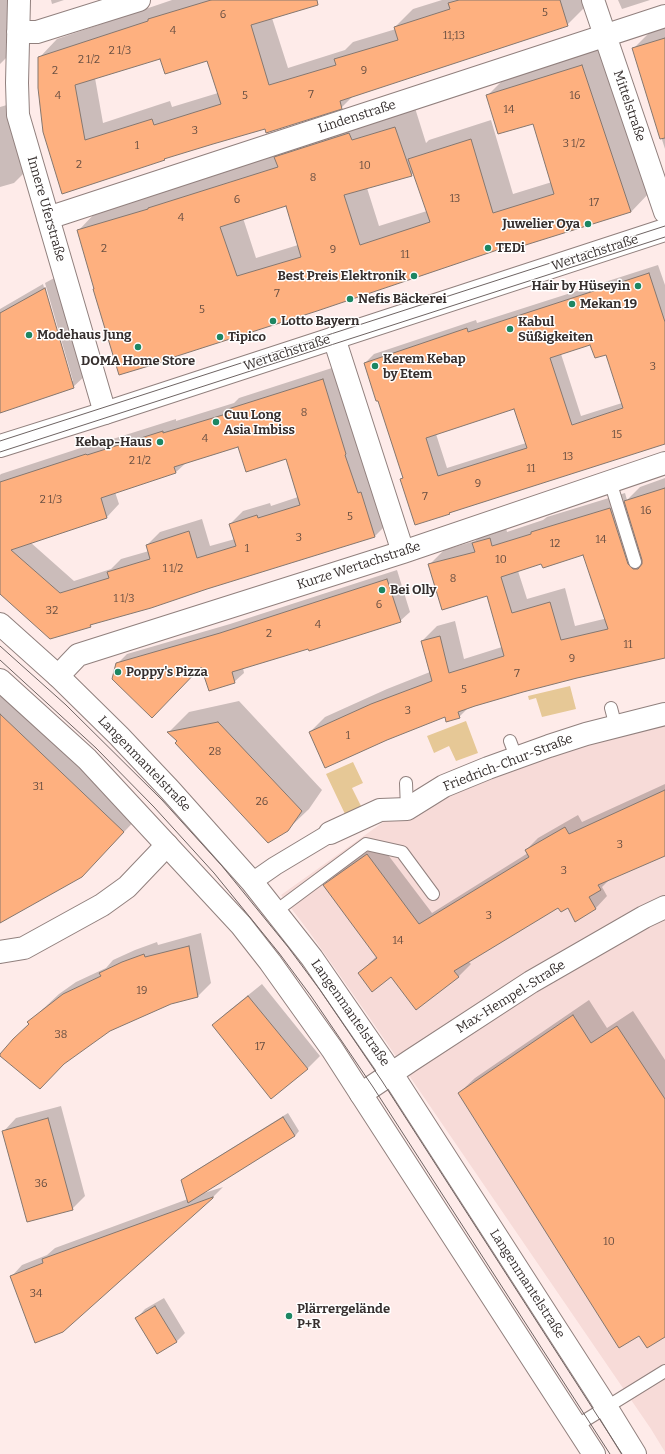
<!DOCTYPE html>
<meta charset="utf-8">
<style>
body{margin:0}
canvas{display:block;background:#feebe9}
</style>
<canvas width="665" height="1454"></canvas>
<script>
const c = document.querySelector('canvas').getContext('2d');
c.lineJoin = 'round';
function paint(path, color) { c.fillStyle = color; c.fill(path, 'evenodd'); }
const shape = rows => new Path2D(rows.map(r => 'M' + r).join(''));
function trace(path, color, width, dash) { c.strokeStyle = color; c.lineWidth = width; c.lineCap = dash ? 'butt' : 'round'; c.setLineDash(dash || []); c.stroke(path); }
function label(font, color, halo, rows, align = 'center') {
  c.font = font + ' Bitter,serif'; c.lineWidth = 3; c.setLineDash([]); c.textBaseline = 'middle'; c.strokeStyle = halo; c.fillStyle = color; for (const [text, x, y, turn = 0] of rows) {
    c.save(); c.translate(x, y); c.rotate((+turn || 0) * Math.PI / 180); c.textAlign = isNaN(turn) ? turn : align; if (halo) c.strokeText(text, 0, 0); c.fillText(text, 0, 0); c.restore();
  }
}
const built = shape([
 [665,716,665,1452,651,1429,369,1017,310,933,281,895,396,813,550,749]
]);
const green = shape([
 [570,686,576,709,542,717,536,698,529,700,528,696],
 [466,721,478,753,456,761,449,746,434,753,427,736],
 [353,762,363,783,352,788,361,806,345,814,326,774]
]);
const shadow = shape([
 [0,0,11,0,10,54,0,64],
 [51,0,64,0,52,4],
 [172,0,312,0,272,18,288,68,345,50,353,42,396,29,395,27,413,9,442,0,583,0,585,7,567,25,354,95,341,108,266,127,166,158,164,159,63,193,39,58,57,39],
 [161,57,208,59,218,93,172,107,170,101,103,123,95,78],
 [618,0,650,0,622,9],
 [665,25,665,149,633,49,653,29],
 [602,46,650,192,631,212,516,243,174,356,171,358,95,288,78,231,97,211,415,108,426,143,429,140,491,120,513,194,552,182,534,122,488,95,507,76],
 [414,173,427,211,379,226,367,188,411,175],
 [286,205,298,245,256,258,243,218],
 [17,102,35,162,14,183,0,187,0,107],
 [658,265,665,285,665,443,415,524,401,479,403,477,378,400,365,363,374,354,476,320,477,323],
 [591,344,606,353,622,403,581,416,561,354],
 [515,408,526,443,447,468,436,434],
 [58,276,86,375,73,387,0,412,0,309,43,284,71,381,73,381,45,283],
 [335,367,388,523,375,536,93,624,90,626,0,593,0,475,1,474,99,442,100,443,176,419,176,421,234,403,239,398],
 [239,446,286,457,298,497,271,506,270,503,243,511,230,524,235,539,210,546,202,519,160,532,147,545,149,551,121,559,111,569,74,581,30,542,107,517,119,504,115,492,176,472,186,463],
 [665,478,665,586,583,554,542,563,518,571,527,599,565,588,575,626,665,604,665,657,523,691,468,708,459,717,445,716,310,732,325,717,387,689,430,672,422,641,437,626,455,621,464,659,502,647,488,595,429,565,444,550,475,541,488,528,505,524,507,532,543,520,547,517,625,493,627,500,640,487],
 [397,570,410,612,400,621,243,668,244,673,234,682,201,665,117,664,127,654,230,624],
 [0,675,144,811,82,876,0,921],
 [239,701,322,790,309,809,287,830,169,732,189,712],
 [665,784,665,855,610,879,602,887,607,896,595,909,558,906,468,961,471,964,458,977,391,976,359,973,377,956,325,885,337,873,379,843,432,913,528,853,526,850,538,838,578,815,582,822],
 [201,933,211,983,198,996,171,1003,31,1025,29,1022,59,994,76,982,106,968,113,960,135,950,157,942,158,945],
 [262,984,320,1056,307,1069,213,1025,226,1013],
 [589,1000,607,1028,633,1011,665,1060,665,1335,459,1093,475,1078],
 [61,1106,85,1196,72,1209,4,1131,16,1118],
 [288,1113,299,1131,295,1136,201,1194,223,1187,213,1197,11,1277,22,1265,47,1255,55,1248,188,1199,182,1180,187,1176],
 [164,1298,185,1333,176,1342,137,1318,145,1309]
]);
const building = shape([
 [211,0,317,0,318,5,251,25,269,85,336,65,334,59,398,40,394,27,450,9,448,3,459,0,560,0,568,26,340,101,342,109,266,133,265,129,213,144,164,159,165,160,62,194,43,132,38,88,38,57,148,21,148,19,211,0],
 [160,59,165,74,207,61,221,104,154,125,152,119,85,140,75,85,160,59],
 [665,38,665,138,660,139,632,48,665,38],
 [582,65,631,212,516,248,515,244,317,311,171,358,172,359,119,375,93,289,94,289,77,230,148,209,148,208,278,167,274,157,349,133,352,140,395,127,412,176,344,195,360,245,430,222,408,159,471,139,493,213,554,194,533,124,498,134,486,95,582,65],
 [286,206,301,257,237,276,220,227,286,206],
 [649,273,665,322,665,444,449,513,450,514,415,525,400,479,403,478,378,401,376,401,364,363,467,328,468,332,649,273],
 [590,345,595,358,606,355,623,408,572,425,550,358,590,345],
 [514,409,527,448,438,476,426,438,514,409],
 [45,288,74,388,0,413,0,313,45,288],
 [323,379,346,454,345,455,358,493,361,492,375,537,207,589,151,608,90,625,91,627,50,639,0,594,0,482,86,454,87,455,163,431,163,433,226,414,225,410,323,379],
 [238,447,246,472,286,459,300,505,258,518,257,515,229,524,236,546,197,558,189,531,146,545,150,559,107,572,109,578,60,593,11,550,107,518,101,498,176,473,174,467,238,447],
 [665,488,665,658,577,678,523,692,475,706,458,712,460,718,446,722,445,717,387,740,325,768,309,732,371,704,432,681,421,641,440,636,449,673,504,656,487,596,442,610,428,564,475,552,472,543,490,538,492,546,531,534,531,532,610,508,628,564,633,569,638,569,642,564,642,560,624,501,665,488],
 [583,555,608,629,561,640,550,602,512,613,501,577,541,564,543,568,583,555],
 [387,579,401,622,309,651,308,649,232,672,235,683,209,691,201,667,152,718,112,679,116,663,220,633,387,579],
 [0,714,124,832,82,877,0,923,0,714],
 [218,722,302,811,288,831,268,843,175,743,177,741,167,732,218,722],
 [665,790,665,856,598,885,601,890,589,897,596,909,575,922,568,908,561,912,558,908,454,971,459,977,416,1010,391,977,372,992,358,973,377,958,323,885,367,854,419,924,529,857,525,850,565,827,569,834,665,790],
 [189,946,198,997,171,1004,110,1031,64,1064,40,1089,0,1056,0,1054,13,1039,29,1024,27,1022,63,994,101,976,99,973,122,962,144,954,145,957,189,946],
 [248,996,308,1069,271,1099,212,1025,248,996],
 [573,1015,591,1043,617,1026,665,1099,665,1337,647,1348,639,1336,619,1348,458,1093,573,1015],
 [283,1117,295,1136,188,1203,181,1180,283,1117],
 [48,1118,73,1210,27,1222,2,1131,48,1118],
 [213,1197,213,1198,63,1332,35,1343,10,1276,43,1263,42,1259,213,1197],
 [155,1306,177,1342,157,1354,135,1318,155,1306]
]);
const service = shape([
 [610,481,635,562],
 [611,708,616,727],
 [510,741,516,757],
 [406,783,407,809],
 [276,911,366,844,402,852,433,894],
 [576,1426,665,1371]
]);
const pedestrian = shape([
 [252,882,275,866,330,833]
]);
const minor = shape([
 [19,0,17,83,18,115,105,413],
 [593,0,665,212],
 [18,32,37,32,139,0],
 [48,218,665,16],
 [334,338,403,552],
 [58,676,78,655,403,552,665,463],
 [330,833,380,810,407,809,444,786,488,768,549,746,586,734,665,714],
 [0,952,24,948,102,905,127,887,167,845],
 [361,1094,410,1061,531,982,644,917,665,907]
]);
const tertiary = shape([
 [0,446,105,413,665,230]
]);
const secondary = shape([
 [0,624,58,676,119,736,170,790,252,882,312,958,392,1074,600,1397,635,1454],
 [0,680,87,759,241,925,270,962,332,1049,361,1094,594,1454]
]);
const tram = shape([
 [0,441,665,226],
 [0,452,665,237],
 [0,646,66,705,162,800,222,866,288,947,320,990,382,1081,622,1454],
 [0,660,96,748,154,807,214,873,279,953,311,996,373,1087,610,1454]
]);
const markers = [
 [588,224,4,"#1d8662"],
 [488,248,4,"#1d8662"],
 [414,276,4,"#1d8662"],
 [638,286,4,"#1d8662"],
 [350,299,4,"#1d8662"],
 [572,304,4,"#1d8662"],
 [273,321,4,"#1d8662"],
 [510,329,4,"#1d8662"],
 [29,335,4,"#1d8662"],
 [220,337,4,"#1d8662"],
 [138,347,4,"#1d8662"],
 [375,366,4,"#1d8662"],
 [216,422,4,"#1d8662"],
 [160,442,4,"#1d8662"],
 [382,590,4,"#1d8662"],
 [118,672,4,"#1d8662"],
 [289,1316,4,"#1d8662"]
];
const numberNames = [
 ["5",545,13],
 ["6",223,15],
 ["4",173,31],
 ["11;13",454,36],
 ["2 1/3",120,51],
 ["2 1/2",89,60],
 ["2",55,71],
 ["9",364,71],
 ["7",311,95],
 ["4",58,96],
 ["5",245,96],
 ["16",575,96],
 ["14",509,110],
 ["3",195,131],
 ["3 1/2",574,144],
 ["1",137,146],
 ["2",79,165],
 ["10",365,166],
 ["8",313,178],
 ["13",455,199],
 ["6",237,200],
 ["17",594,203],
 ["4",181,218],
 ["2",104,249],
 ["9",333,250],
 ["11",405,255],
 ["7",277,294],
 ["5",202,310],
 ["3",653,367],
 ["8",304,413],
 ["15",617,435],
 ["4",205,439],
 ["13",568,457],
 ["2 1/2",140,461],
 ["11",531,469],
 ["9",478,484],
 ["7",425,497],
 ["2 1/3",51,500],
 ["16",646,511],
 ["5",350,517],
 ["3",299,538],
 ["14",601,540],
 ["12",555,544],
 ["1",247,549],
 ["10",501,560],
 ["1 1/2",173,569],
 ["8",453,579],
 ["1 1/3",124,599],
 ["6",379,605],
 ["32",52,611],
 ["4",318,625],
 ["2",269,634],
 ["11",628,645],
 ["9",572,659],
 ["7",517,674],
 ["5",464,690],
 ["3",408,711],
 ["1",348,736],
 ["28",215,752],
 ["31",38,787],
 ["26",262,802],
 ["3",620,845],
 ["3",564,871],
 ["3",489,916],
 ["14",398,941],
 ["19",142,991],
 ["38",61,1035],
 ["17",260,1047],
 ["36",41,1184],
 ["10",609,1242],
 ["34",36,1294]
];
const streetNames = [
 ["Mittelstraße",629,106,71],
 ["Lindenstraße",357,117,-18],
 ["Innere Uferstraße",46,209,74],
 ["Wertachstraße",595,253,-18],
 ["Wertachstraße",287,353,-18],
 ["Kurze Wertachstraße",359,566,-18],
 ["Friedrich-Chur-Straße",508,763,-21],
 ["Langenmantelstraße",144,764,46],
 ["Max-Hempel-Straße",511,997,-32],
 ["Langenmantelstraße",350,1013,55],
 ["Langenmantelstraße",527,1284,57]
];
const poiNames = [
 ["Juwelier Oya",580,224,"right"],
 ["TEDi",496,248],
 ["Best Preis Elektronik",406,276,"right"],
 ["Hair by Hüseyin",630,286,"right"],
 ["Nefis Bäckerei",358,299],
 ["Mekan 19",580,304],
 ["Lotto Bayern",281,321],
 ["Kabul",518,322],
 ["Süßigkeiten",518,337],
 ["Modehaus Jung",37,335],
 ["Tipico",228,337],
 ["Kerem Kebap",383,359],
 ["by Etem",383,374],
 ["DOMA Home Store",138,361,"center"],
 ["Cuu Long",224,415],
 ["Asia Imbiss",224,430],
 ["Kebap-Haus",152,442,"right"],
 ["Bei Olly",390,590],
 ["Poppy's Pizza",126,672],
 ["Plärrergelände",297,1309],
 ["P+R",297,1324]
];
paint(built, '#f7dbd8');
paint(green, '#e6c896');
paint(shadow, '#0003');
paint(building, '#feb07f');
trace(building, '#85776f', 1);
trace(service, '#91807e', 14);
trace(pedestrian, '#91807e', 20);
trace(minor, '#91807e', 24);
trace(tertiary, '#91807e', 24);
trace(secondary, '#91807e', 24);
trace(service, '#fff', 12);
trace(pedestrian, '#fff', 18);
trace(minor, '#fff', 22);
trace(tertiary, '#fff', 22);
trace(secondary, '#fff', 22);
trace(tram, '#6e6463', 1);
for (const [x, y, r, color] of markers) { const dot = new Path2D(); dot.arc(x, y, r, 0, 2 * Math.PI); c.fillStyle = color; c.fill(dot); trace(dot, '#fff', 1.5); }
label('11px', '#684f42', null, numberNames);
label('13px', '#362f2e', '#fff', streetNames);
label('bold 13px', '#362f2e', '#fff', poiNames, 'left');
</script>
